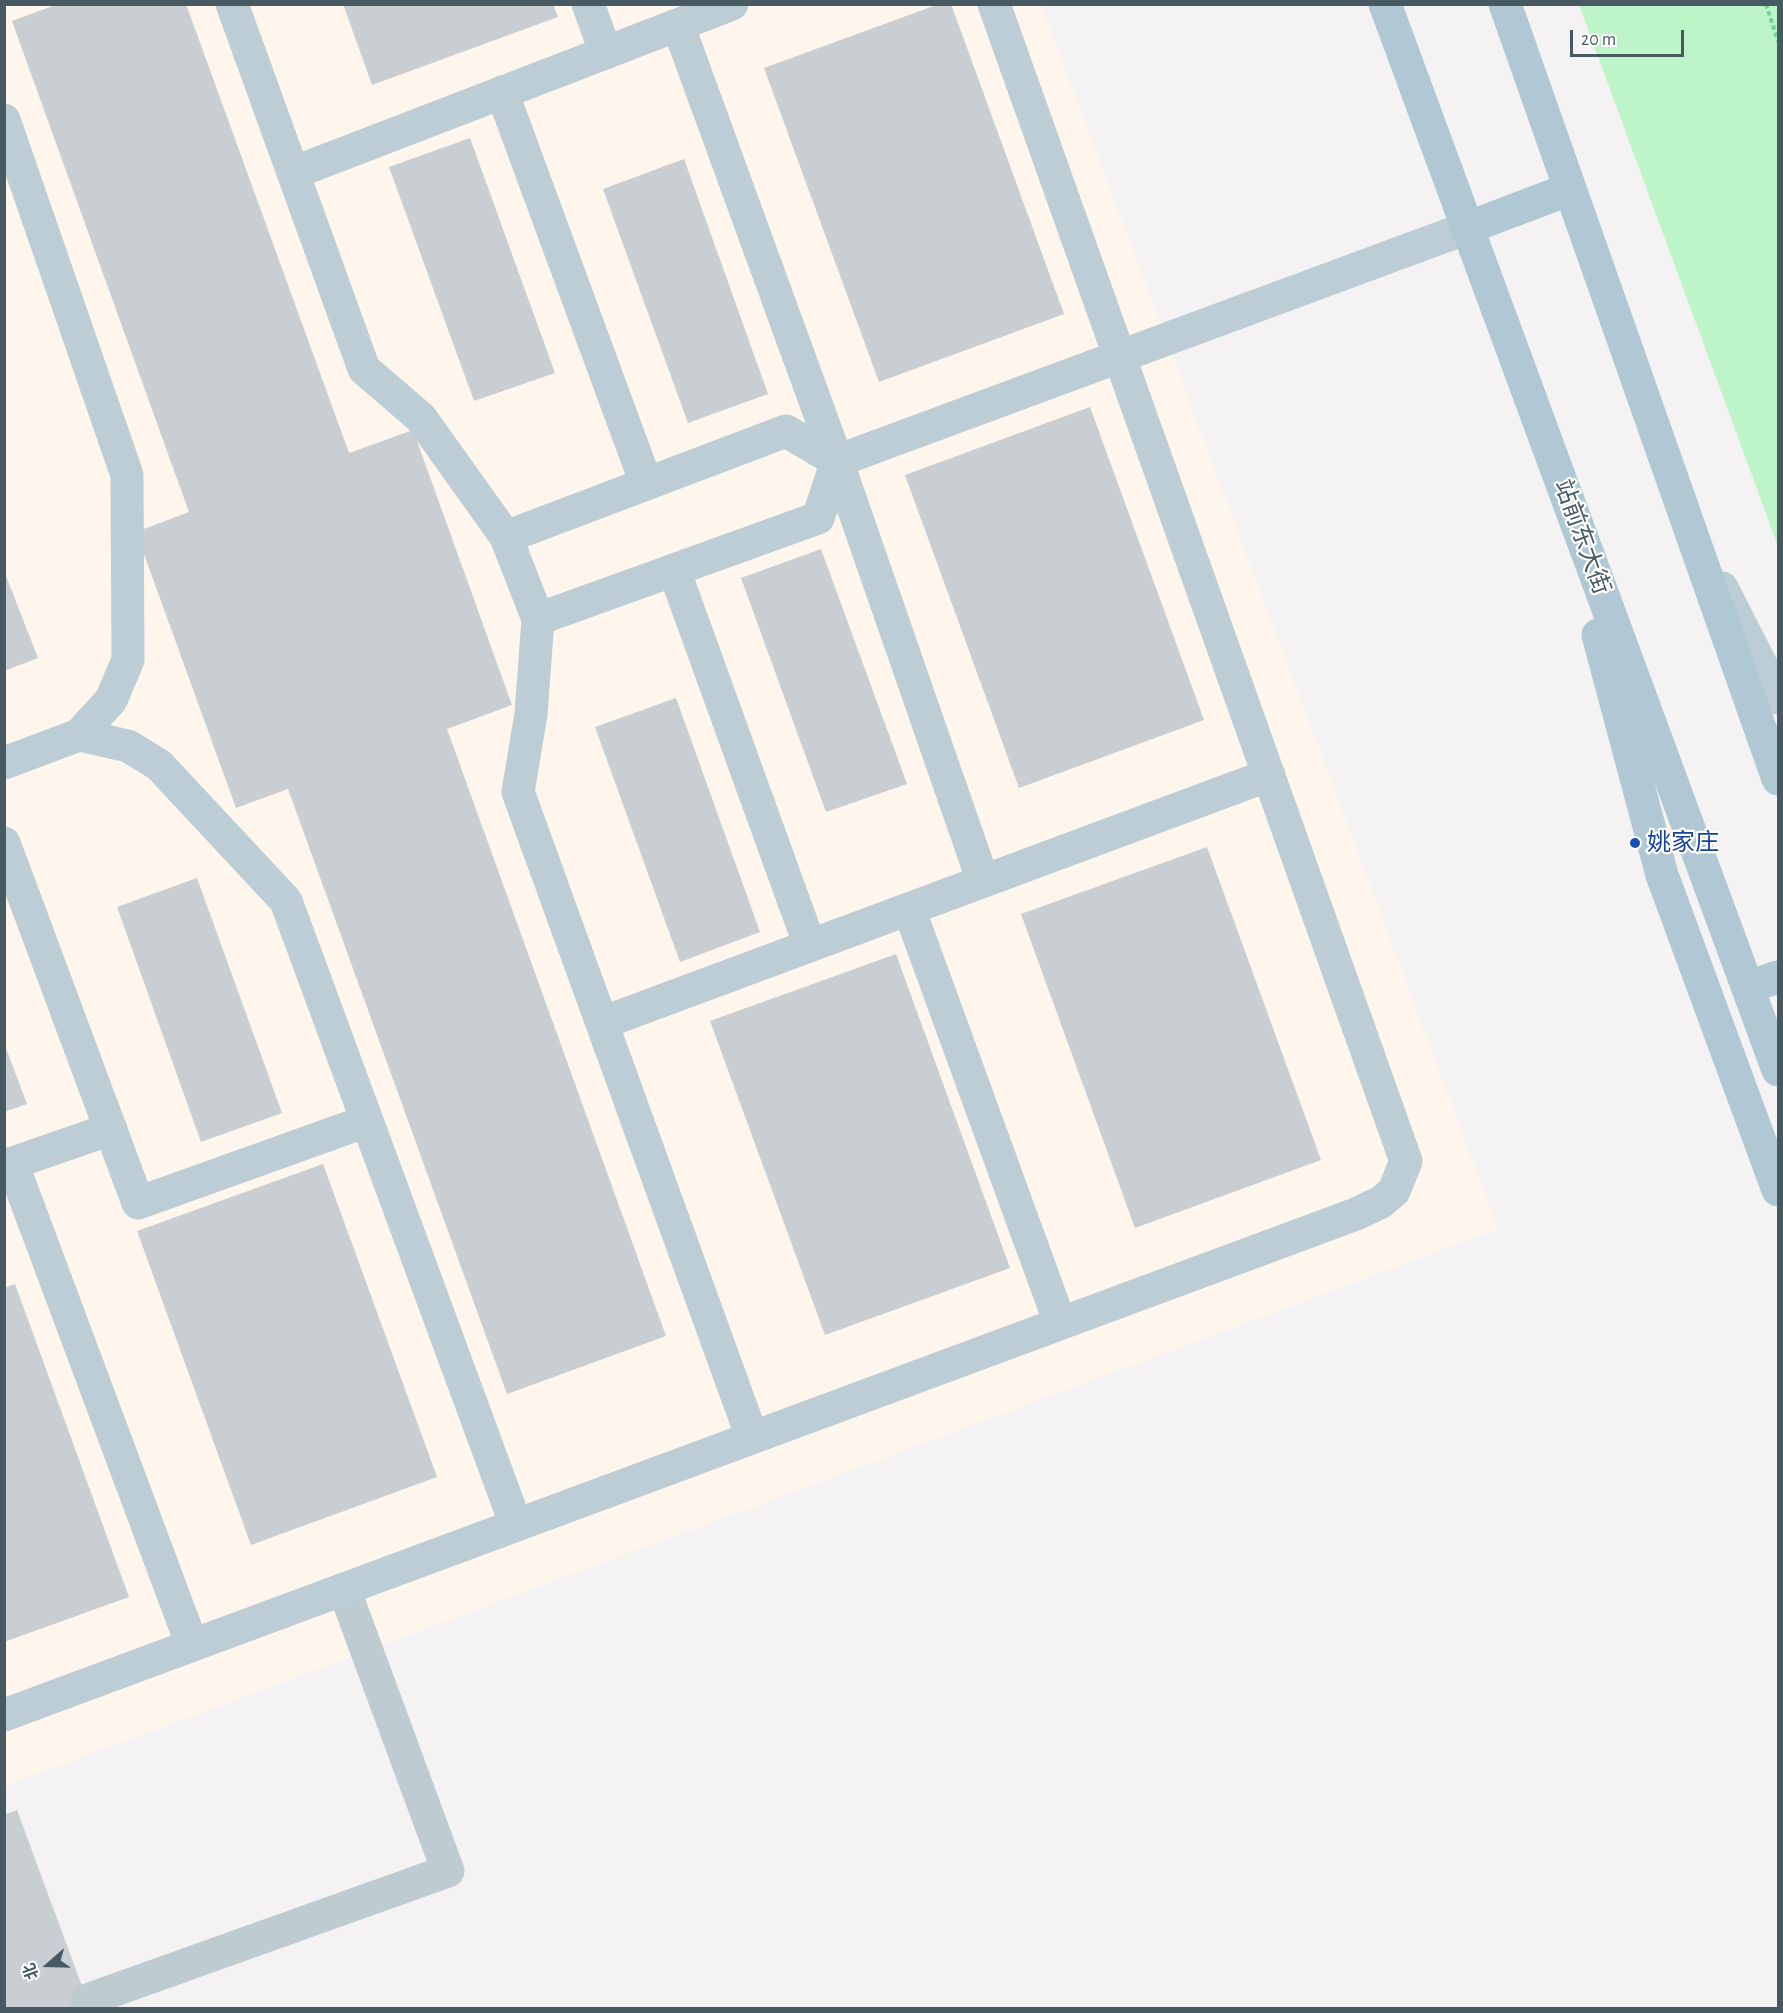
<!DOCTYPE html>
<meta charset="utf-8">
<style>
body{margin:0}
#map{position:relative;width:1783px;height:2013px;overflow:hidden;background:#f4f2f2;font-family:"Alegreya Sans","Noto Sans SC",sans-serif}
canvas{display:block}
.frame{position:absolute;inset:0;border:6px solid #475a62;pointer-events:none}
.north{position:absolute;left:18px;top:1935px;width:60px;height:60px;-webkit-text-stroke:4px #fff;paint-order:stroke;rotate:250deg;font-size:16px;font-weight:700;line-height:24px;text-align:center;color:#475a62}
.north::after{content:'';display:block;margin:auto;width:21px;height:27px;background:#475a62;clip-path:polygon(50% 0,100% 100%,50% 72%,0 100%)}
.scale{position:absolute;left:1570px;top:30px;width:114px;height:27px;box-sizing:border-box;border:3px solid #475a62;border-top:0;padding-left:8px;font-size:18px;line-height:21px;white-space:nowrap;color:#475a62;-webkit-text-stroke:4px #fff;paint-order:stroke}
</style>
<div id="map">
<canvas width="1783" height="2013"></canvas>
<div class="frame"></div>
<div class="north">北</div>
<div class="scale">20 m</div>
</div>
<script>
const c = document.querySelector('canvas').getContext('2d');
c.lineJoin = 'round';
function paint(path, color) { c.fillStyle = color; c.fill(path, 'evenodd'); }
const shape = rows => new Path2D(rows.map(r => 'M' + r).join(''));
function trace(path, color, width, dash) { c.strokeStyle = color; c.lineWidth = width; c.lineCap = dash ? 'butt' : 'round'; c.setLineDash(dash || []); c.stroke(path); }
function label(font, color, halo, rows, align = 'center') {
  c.font = font + ' "Alegreya Sans","Noto Sans SC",sans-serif'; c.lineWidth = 4.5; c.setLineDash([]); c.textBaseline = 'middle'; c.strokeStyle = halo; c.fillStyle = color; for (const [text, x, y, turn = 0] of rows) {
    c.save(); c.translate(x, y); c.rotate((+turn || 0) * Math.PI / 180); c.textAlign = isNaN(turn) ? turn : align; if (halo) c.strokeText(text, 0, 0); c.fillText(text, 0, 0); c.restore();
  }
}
const commercial = shape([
 [5,5,1041,5,1498,1229,5,1786]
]);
const green = shape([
 [1579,5,1778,5,1778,546]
]);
const building = shape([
 [58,4,186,4,349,453,413,430,512,705,447,729,666,1336,507,1394,288,789,236,808,136,532,189,512,12,21],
 [343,4,553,4,558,17,372,85],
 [939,4,951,4,1064,314,879,382,764,68],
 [470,138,555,373,474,401,389,167],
 [684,159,768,394,688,423,603,189],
 [1090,407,1204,720,1019,788,905,475],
 [821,549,907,784,826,812,741,578],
 [4,571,38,658,4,671],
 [676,698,760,932,680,962,595,727],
 [1207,847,1321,1160,1135,1228,1021,914],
 [197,878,282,1113,201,1142,117,907],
 [896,954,1010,1268,825,1335,710,1021],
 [4,1043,27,1104,4,1112],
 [323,1164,437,1477,251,1545,137,1231],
 [15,1284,129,1597,4,1642,4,1288],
 [17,1810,90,2008,4,2008,4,1815]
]);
const path = shape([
 [1766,4,1778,41]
]);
const street = shape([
 [87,2000,448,1871,344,1589]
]);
const secondary = shape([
 [232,4,364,369,421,418,506,537,538,619,531,714,518,792,752,1437],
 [588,4,606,53],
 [678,25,837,461,983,881],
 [502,92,646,483],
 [4,120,127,475,128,660,111,700,79,735,4,763],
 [293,173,732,4],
 [837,461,1467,228],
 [506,537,786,431,837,461,818,518,538,619],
 [674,570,810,946],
 [1722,588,1778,698],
 [79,735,128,746,159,765,286,901,516,1525],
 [4,843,138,1203,367,1121],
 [909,909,1060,1323],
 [602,1023,1269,775],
 [12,1163,192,1645],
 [4,1166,111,1129],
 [4,1715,1356,1214,1381,1202,1394,1191,1406,1161,994,4]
]);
const primary = shape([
 [1385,4,1778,1070],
 [1505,4,1778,779],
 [1467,228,1570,189],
 [1598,635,1662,875,1778,1190],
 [1748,987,1778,977]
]);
const markers = [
 [1635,843,6,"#1a4fb4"]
];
const streetNames = [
 ["站前东大街",1582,537,70]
];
const transitNames = [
 ["姚家庄",1647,843]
];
paint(commercial, '#fef5ec');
paint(green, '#bdf4c8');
paint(building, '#c8ced2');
trace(path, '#71d692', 4, [4.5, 3]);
trace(street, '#beccd2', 33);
trace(secondary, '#bccdd5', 33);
trace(primary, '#afc8d3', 33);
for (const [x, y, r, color] of markers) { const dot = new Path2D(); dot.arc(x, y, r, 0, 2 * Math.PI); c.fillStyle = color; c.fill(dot); trace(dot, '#fff', 2); }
label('24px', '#475a62', '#fff', streetNames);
label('24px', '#164399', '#fff', transitNames, 'left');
</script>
